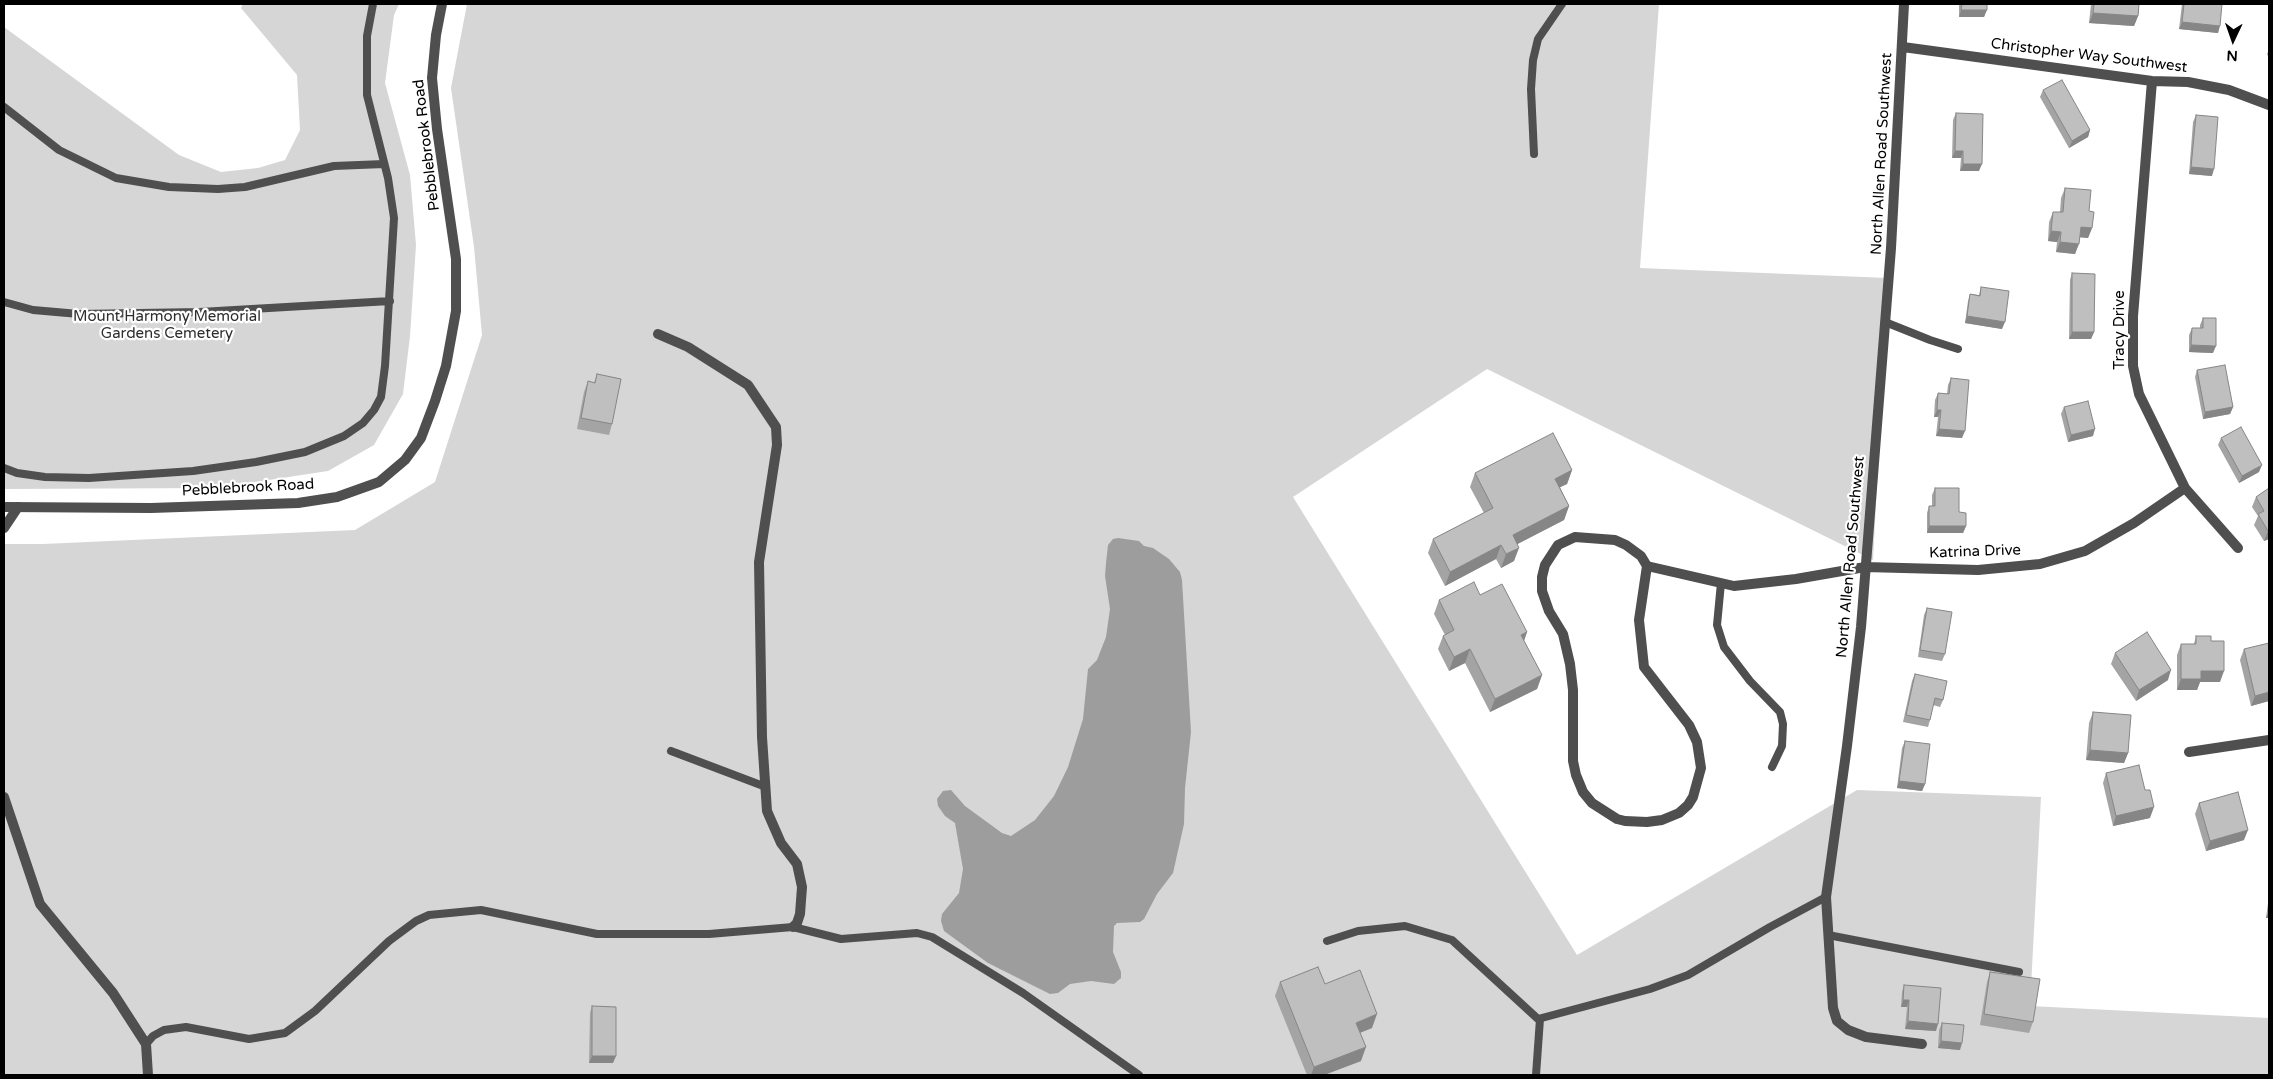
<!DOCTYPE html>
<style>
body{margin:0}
#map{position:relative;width:2273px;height:1079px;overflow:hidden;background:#fff;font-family:"Varela Round",sans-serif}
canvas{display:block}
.frame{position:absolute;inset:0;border:5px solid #000;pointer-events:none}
.north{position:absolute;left:2208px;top:15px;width:50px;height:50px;-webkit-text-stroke:4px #fff;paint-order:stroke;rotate:183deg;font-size:14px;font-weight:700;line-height:20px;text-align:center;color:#000}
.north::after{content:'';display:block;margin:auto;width:18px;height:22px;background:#000;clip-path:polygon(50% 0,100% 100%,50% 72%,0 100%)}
</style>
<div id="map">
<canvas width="2273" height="1079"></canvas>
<div class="frame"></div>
<div class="north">N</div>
</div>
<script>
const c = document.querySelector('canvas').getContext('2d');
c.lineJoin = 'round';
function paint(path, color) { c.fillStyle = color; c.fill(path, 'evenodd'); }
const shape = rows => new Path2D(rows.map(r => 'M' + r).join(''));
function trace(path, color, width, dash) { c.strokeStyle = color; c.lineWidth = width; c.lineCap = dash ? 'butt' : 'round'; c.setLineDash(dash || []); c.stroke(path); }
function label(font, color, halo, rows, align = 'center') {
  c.font = font + ' "Varela Round",sans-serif'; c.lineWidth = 4.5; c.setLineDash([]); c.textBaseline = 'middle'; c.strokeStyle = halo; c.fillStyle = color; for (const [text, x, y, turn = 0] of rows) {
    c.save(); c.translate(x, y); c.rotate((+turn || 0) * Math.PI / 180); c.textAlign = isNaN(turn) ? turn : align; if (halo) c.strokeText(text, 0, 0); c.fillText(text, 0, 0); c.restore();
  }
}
const green = shape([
 [243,4,399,4,394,15,385,83,410,175,416,245,410,336,403,394,374,445,328,471,216,488,4,489,4,27,179,155,221,172,258,168,285,160,300,130,297,75,241,8],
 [467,4,1659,4,1640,268,1888,278,1873,560,1487,369,1293,497,1577,955,1857,790,2041,797,2030,1006,2269,1018,2269,1075,4,1075,4,544,43,544,355,530,435,482,482,335,474,247,451,88]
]);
const water = shape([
 [1118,538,1139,541,1144,546,1153,548,1169,559,1180,572,1182,580,1191,732,1185,788,1184,824,1173,873,1157,894,1144,919,1140,922,1117,923,1114,926,1113,952,1121,972,1121,978,1114,984,1091,981,1070,984,1058,993,1050,994,988,963,944,931,941,921,942,914,959,893,963,869,955,823,945,816,938,806,937,799,943,791,951,790,965,806,1002,833,1011,836,1035,820,1054,796,1068,767,1083,719,1088,669,1097,660,1106,637,1110,609,1105,576,1106,563,1108,545,1113,539]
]);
const service = shape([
 [4,107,59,150,116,178,169,187,218,189,245,187,334,166,384,164],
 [1534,154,1531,89,1533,60,1538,39,1562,4],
 [4,302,33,310,79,314,200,312,390,301],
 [1885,322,1930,340,1958,349],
 [4,468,17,473,45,477,89,478,193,471,256,462,305,452,344,436,363,423,374,410,381,397,385,366,394,218,388,178,367,95,367,36,373,4],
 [1721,583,1717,625,1724,647,1750,681,1780,712,1783,724,1782,746,1772,767],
 [671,751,766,787],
 [1828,935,2019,972],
 [1327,941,1358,931,1405,926,1452,940,1538,1019,1650,989,1688,975,1770,927,1826,897],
 [146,1044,153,1036,164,1030,186,1027,249,1039,285,1033,315,1011,389,941,416,921,429,915,481,910,597,934,709,934,793,927,841,939,917,933,932,937,1023,993,1139,1075],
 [1536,1075,1540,1019]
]);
const minor = shape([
 [1904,4,1891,248,1861,627,1847,746,1826,897,1833,1008,1837,1021,1848,1030,1866,1037,1922,1044],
 [1903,47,2152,81,2188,82,2229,90,2269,105],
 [2152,81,2133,316,2133,366,2139,394,2185,488,2238,548],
 [658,334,688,347,748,385,776,427,777,445,759,562,762,737,767,811,781,843,797,864,802,887,800,914,797,923,793,927],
 [4,528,18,507],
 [1575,537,1615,540,1626,545,1641,556,1647,566,1639,620,1644,667,1689,725,1697,742,1701,768,1693,797,1688,805,1679,813,1662,820,1647,822,1625,821,1617,819,1592,803,1583,792,1576,775,1573,761,1573,690,1570,664,1563,634,1549,611,1542,591,1542,577,1545,565,1558,545,1575,537],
 [1647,566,1734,586,1796,579,1865,567,1978,570,2040,564,2085,551,2134,523,2185,488],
 [2189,752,2269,740],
 [4,797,40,904,113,993,146,1044,148,1075]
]);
const tertiary = shape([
 [4,507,151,508,298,503,337,497,379,482,405,460,421,438,435,401,446,366,456,311,456,259,437,129,432,78,436,35,442,4]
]);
const wall = shape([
 [1959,4,1987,4,1984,17,1959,17],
 [2091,4,2139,4,2138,16,2134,26,2089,23],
 [2182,4,2222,4,2218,33,2179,29],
 [2269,48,2269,56,2267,55],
 [2043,90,2090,130,2088,137,2069,148,2040,97],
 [1956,113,1979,171,1960,171,1961,158,1952,158,1953,120],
 [2196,115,2212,176,2189,174,2193,122],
 [2065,188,2089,211,2092,228,2088,238,2080,237,2075,254,2056,252,2057,242,2048,241,2049,222,2053,212,2060,212,2061,198],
 [2072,273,2094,332,2091,339,2069,339,2070,280],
 [1981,287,2002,329,1965,323,1968,301,1970,294,1979,295],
 [2203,318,2213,353,2189,352,2189,335,2192,328,2200,328,2200,325],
 [2197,370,2233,407,2230,414,2203,419,2195,377],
 [597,374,612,424,609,435,577,429,584,392,588,381,594,383],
 [1951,378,1962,438,1936,436,1938,417,1934,417,1935,400,1938,393,1947,394,1948,385],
 [2064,407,2093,436,2068,442,2061,414],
 [2221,438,2259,472,2239,483,2218,445],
 [1572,470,1567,484,1560,487,1569,506,1564,520,1517,544,1514,561,1501,568,1496,559,1445,586,1428,553,1433,539,1484,513,1470,487,1475,473],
 [1935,488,1959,512,1966,526,1963,533,1927,533,1927,513,1929,506,1932,506,1932,495],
 [2269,488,2269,539,2264,541,2254,525,2258,516,2252,507,2256,497],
 [1480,595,1527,632,1524,641,1542,675,1537,689,1490,712,1465,663,1449,671,1438,649,1443,636,1445,635,1434,614,1439,600],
 [1927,608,1945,654,1942,661,1918,657,1924,615],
 [2196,636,2211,641,2220,682,2200,682,2197,690,2177,690,2177,655,2181,644,2194,644],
 [2244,649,2269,701,2251,706,2240,660],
 [2115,653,2168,680,2136,701,2111,664],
 [1915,674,1943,700,1940,707,1933,705,1930,720,1928,727,1903,722,1912,681],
 [2093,712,2128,753,2124,763,2086,760,2089,723],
 [1905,741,1925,784,1922,791,1897,788,1902,748],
 [2106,773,2145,790,2150,818,2113,826,2103,783],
 [2199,803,2244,840,2206,851,2195,814],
 [2269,899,2269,918,2266,918,2268,903],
 [1990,972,2033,1022,2029,1033,1980,1025,1987,982],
 [1280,982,1372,1028,1360,1033,1361,1061,1324,1075,1307,1075,1275,996],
 [1904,985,1936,1031,1905,1029,1907,1007,1901,1007,1902,992],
 [592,1006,613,1063,589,1063,590,1013],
 [1942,1023,1960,1050,1938,1048,1939,1030]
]);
const shadedWall = shape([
 [1961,10,1987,10,1984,17,1959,17],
 [2093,13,2138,16,2134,26,2089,23],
 [2182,22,2220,26,2218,33,2179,29],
 [2090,130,2088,137,2069,148,2072,141],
 [1955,151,1963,151,1961,158,1952,158],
 [1963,164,1982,164,1979,171,1960,171],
 [2191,167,2214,169,2212,176,2189,174],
 [2081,227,2092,228,2088,238,2077,237],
 [2051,231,2061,232,2057,242,2048,241],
 [2060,242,2079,244,2075,254,2056,252],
 [1967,316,2005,322,2002,329,1965,323],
 [2072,332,2094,332,2091,339,2069,339],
 [2191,345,2216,346,2213,353,2189,352],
 [2233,407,2230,414,2203,419,2205,412],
 [1937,410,1941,410,1938,417,1934,417],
 [1939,429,1965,431,1962,438,1936,436],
 [2095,429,2093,436,2068,442,2071,435],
 [2262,465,2259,472,2239,483,2242,476],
 [1572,470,1567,484,1550,492,1555,479],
 [1569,506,1564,520,1508,549,1513,535],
 [1929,526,1966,526,1963,533,1927,533],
 [2269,530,2269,539,2264,541,2268,531],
 [1501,545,1496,559,1445,586,1450,572],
 [1519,548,1514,561,1501,568,1506,554],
 [1527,632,1522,646,1521,635],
 [1470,649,1465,663,1449,671,1454,657],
 [2171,670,2168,680,2136,701,2139,690],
 [2201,671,2224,671,2220,682,2200,682,2197,690,2177,690,2181,679],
 [1542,675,1537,689,1490,712,1495,699],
 [2269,692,2269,701,2251,706,2255,696],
 [2090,750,2128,753,2124,763,2086,760],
 [1899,781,1925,784,1922,791,1897,788],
 [2154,807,2150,818,2113,826,2116,816],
 [2248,830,2244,840,2206,851,2210,841],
 [2269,910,2269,918,2266,918],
 [1903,1000,1909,1000,1907,1007,1901,1007],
 [1377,1014,1372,1028,1351,1036,1356,1023],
 [1908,1021,1938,1024,1936,1031,1905,1029],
 [1941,1041,1962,1043,1960,1050,1938,1048],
 [1366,1047,1361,1061,1324,1075,1311,1075,1314,1067],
 [592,1056,616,1056,613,1063,589,1063]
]);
const building = shape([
 [1962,4,1987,4,1987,10,1961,10,1962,4],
 [2094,4,2139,4,2138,16,2093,13,2094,4],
 [2184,4,2222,4,2220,26,2182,22,2184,4],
 [2062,80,2090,130,2072,141,2043,90,2062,80],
 [1956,113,1983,114,1982,164,1963,164,1963,151,1955,151,1956,113],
 [2196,115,2218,117,2214,169,2191,167,2196,115],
 [2065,188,2091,190,2089,211,2094,212,2092,228,2081,227,2079,244,2060,242,2061,232,2051,231,2053,212,2063,212,2065,188],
 [2072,273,2095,274,2094,332,2072,332,2072,273],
 [1981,287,2009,291,2005,322,1967,316,1970,294,1980,296,1981,287],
 [2203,318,2216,318,2216,346,2191,345,2192,328,2203,328,2203,318],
 [2225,365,2233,407,2205,412,2197,370,2225,365],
 [597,374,621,379,612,424,581,418,588,381,595,383,597,374],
 [1951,378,1969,380,1965,431,1939,429,1941,410,1937,410,1938,393,1949,394,1951,378],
 [2088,401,2095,429,2071,435,2064,407,2088,401],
 [2241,427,2262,465,2242,476,2221,438,2241,427],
 [1553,433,1572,470,1555,479,1569,506,1513,535,1519,548,1506,554,1501,545,1450,572,1433,539,1493,508,1475,473,1553,433],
 [1935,488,1959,488,1959,512,1966,513,1966,526,1929,526,1929,506,1935,506,1935,488],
 [2269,488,2269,530,2268,531,2258,514,2264,511,2256,497,2269,488],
 [1474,582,1480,595,1502,584,1527,632,1521,635,1542,675,1495,699,1470,649,1454,657,1443,636,1454,630,1439,600,1474,582],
 [1927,608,1952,612,1945,654,1920,650,1927,608],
 [2147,632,2171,670,2139,690,2115,653,2147,632],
 [2196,636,2211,636,2211,641,2224,641,2224,671,2201,671,2201,679,2181,679,2181,644,2196,644,2196,636],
 [2269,643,2269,692,2255,696,2244,649,2269,643],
 [1915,674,1947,681,1943,700,1935,698,1930,720,1906,715,1915,674],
 [2093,712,2131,715,2128,753,2090,750,2093,712],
 [1905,741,1930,744,1925,784,1899,781,1905,741],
 [2139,765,2145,790,2150,790,2154,807,2116,816,2106,773,2139,765],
 [2238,792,2248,830,2210,841,2199,803,2238,792],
 [1318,967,1325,984,1360,970,1377,1014,1356,1023,1366,1047,1314,1067,1280,982,1318,967],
 [1990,972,2040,979,2033,1022,1984,1014,1990,972],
 [1904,985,1941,988,1938,1024,1908,1021,1909,1000,1903,1000,1904,985],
 [592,1006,616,1007,616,1056,592,1056,592,1006],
 [1942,1023,1964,1025,1962,1043,1941,1041,1942,1023]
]);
const streetNames = [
 ["Christopher Way Southwest",2089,56,7],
 ["Pebblebrook Road",427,145,-97],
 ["North Allen Road Southwest",1882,154,-87],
 ["Tracy Drive",2120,330,-90],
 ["Pebblebrook Road",248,488,-3],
 ["Katrina Drive",1975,552,-2],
 ["North Allen Road Southwest",1851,557,-85]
];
const parkNames = [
 ["Mount Harmony Memorial",167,317],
 ["Gardens Cemetery",167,334]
];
paint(green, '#d6d6d6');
paint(water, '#9d9d9d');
trace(service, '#4f4f4f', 8);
trace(minor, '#4f4f4f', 10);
trace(tertiary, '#4f4f4f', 10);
paint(wall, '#a4a4a4');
paint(shadedWall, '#868686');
paint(building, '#bfbfbf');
trace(building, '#868686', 1);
label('15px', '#000', '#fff', streetNames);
label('15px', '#2d2d2d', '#fff', parkNames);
</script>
